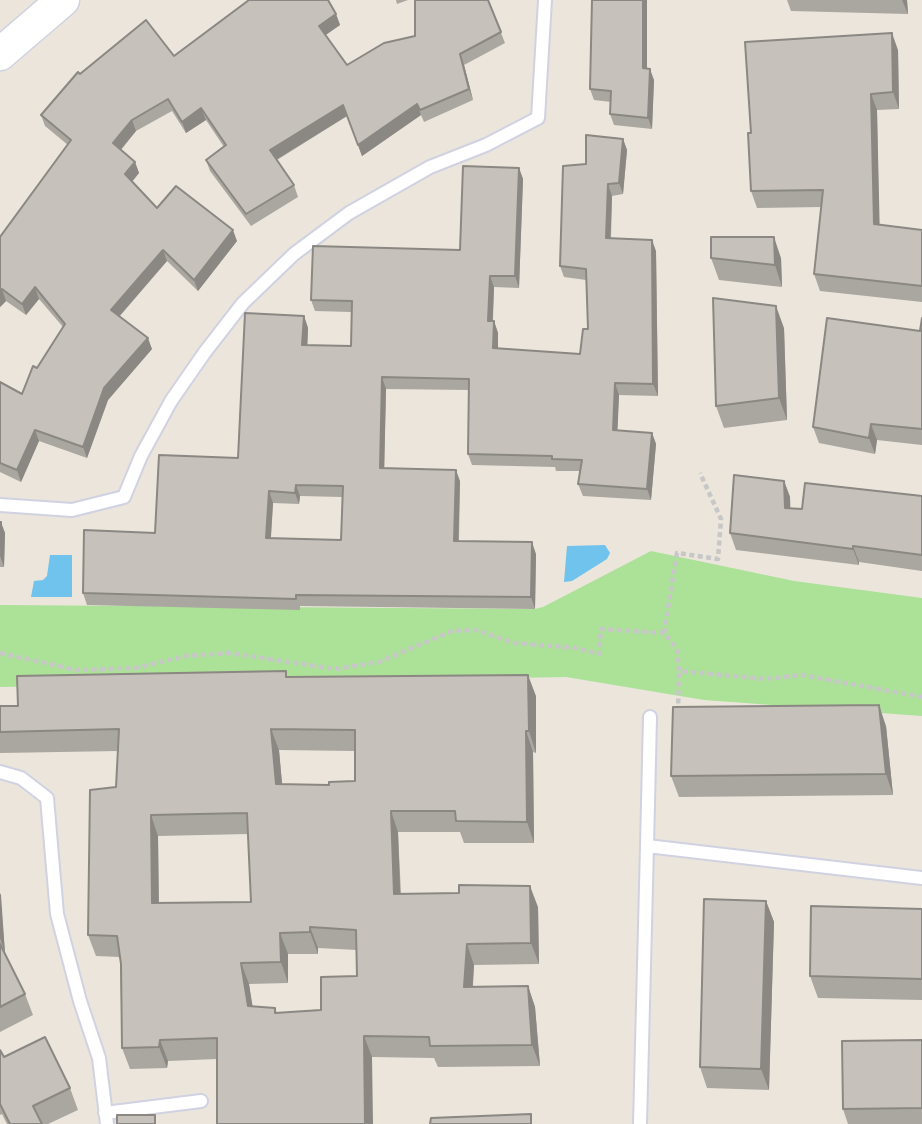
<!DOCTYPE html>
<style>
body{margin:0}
canvas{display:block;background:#ebe5db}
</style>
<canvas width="922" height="1124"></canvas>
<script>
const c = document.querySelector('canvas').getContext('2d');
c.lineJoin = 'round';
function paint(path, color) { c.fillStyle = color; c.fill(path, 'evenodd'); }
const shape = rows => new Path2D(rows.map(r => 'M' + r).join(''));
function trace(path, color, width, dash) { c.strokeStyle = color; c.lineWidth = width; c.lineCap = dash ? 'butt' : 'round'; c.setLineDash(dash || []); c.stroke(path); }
const green = shape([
 [651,551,794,581,922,598,922,716,704,700,566,677,0,687,0,605,535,609,543,607]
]);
const water = shape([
 [605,545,610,553,607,559,572,581,564,582,567,546],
 [50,555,72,555,72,597,31,597,34,581,43,580,47,576]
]);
const path = shape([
 [664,633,677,553,718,559,721,519,700,473],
 [0,653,76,670,136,668,186,656,229,653,335,669,379,662,452,631,476,630,514,643,576,648,599,654,601,629,664,633,677,649,679,671,765,679,802,675,922,697],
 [678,712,679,671]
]);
const service = shape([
 [0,505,72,510,124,497,141,456,171,401,205,352,243,303,294,254,349,213,430,167,486,145,538,118,545,0],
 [0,772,21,778,47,798,57,914,80,1001,99,1058,107,1124],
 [647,846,650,717],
 [105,1113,201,1101],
 [640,1124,647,846,922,878]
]);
const tertiary = shape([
 [0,54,63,0]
]);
const wall = shape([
 [396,0,408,0,397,4],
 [488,0,505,43,464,65,473,100,424,122,421,115,362,156,347,116,277,160,294,185,298,197,251,226,210,171,206,160,224,147,206,120,186,133,172,111,136,131,121,150,135,162,139,173,132,182,157,208,237,241,198,291,167,261,120,316,152,349,108,400,87,458,39,441,21,482,0,472,0,382,22,394,37,368,63,327,39,299,26,315,6,301,0,307,0,237,68,145,45,126,41,115,80,74,174,56,336,14,340,25,325,35,347,65,415,36],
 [647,0,647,68,654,80,652,129,614,125,610,114,611,102,594,100,590,89],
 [787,0,907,0,908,14,791,11],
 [898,50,899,109,877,110,879,225,922,230,922,302,820,291,814,274,822,207,757,208,751,191,751,133],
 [623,139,627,150,623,194,612,196,611,239,656,251,658,396,619,395,617,431,652,433,656,444,651,500,583,496,578,484,580,471,556,471,555,467,472,465,468,454,469,390,386,389,384,468,460,481,459,541,536,554,535,609,300,606,300,610,87,605,83,593,155,533,238,458,304,316,308,328,307,345,351,346,351,312,315,311,311,300,460,250,519,168,523,179,519,288,494,287,493,321,494,321,498,333,498,348,580,354,588,329,586,280,564,277,560,266,586,164],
 [300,496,342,497,341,540,271,538,273,503,299,504],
 [711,258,781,258,782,287,719,280],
 [922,318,922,445,877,440,875,454,819,443,813,427,920,331],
 [784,328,787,420,724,428,716,406],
 [784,481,790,497,790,509,802,509,922,496,922,571,859,562,859,565,736,550,730,533],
 [0,522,5,533,4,567,0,567],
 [288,677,536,696,536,753,533,752,534,843,464,843,460,832,398,832,401,894,538,907,539,964,474,965,473,987,528,986,535,1007,540,1066,438,1067,434,1058,372,1057,217,1059,168,1061,167,1068,130,1069,122,1048,120,957,96,956,88,935,116,787,118,751,0,753,0,706,18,706],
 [279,750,355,751,355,781,329,785,282,784],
 [248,834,251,902,159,903,158,836],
 [318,948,357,950,357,976,321,1010,277,1013,275,1008,252,1006,249,984,288,983,288,954,318,954],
 [886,726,893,795,679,797,671,776],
 [0,893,5,953,25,994,33,1015,0,1032],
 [766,901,774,922,769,1090,707,1088,700,1067],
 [922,909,922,1000,818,998,810,976],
 [922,1040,922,1124,848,1124,843,1109],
 [0,1050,4,1057,70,1088,78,1110,48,1124,7,1124,2,1114,0,1115]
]);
const shadedWall = shape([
 [643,0,647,0,647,79,643,68],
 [902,0,907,0,908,14],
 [336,14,340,25,323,37,319,26],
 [892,33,898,50,899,109,893,92],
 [460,54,464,65,473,100,469,89],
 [650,69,654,80,652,129,648,118],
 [871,94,877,110,880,241,874,224],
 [417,104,421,115,362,156,358,145],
 [343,105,347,116,274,161,270,150],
 [201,108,206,120,186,133,182,122],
 [132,120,136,131,117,154,113,143],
 [623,139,627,150,623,194,619,183],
 [135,162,139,173,129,185,125,174],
 [519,168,523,179,519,288,515,276],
 [608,184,612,196,610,250,606,238],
 [233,230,237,241,198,291,194,280],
 [774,237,781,258,782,287,775,265],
 [652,240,656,251,658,396,653,384],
 [163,250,167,261,115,321,111,310],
 [490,276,494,287,492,333,488,321],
 [35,287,39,299,26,315,22,304],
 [2,289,6,301,0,307,0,291],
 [776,306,784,328,787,420,779,398],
 [304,316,308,328,307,357,302,345],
 [494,321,498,333,498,359,493,348],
 [148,338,152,349,108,400,87,458,83,447,104,388],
 [382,377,386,389,384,480,380,468],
 [615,383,619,395,617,442,613,430],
 [871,424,877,440,875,454,869,438],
 [35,430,39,441,21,482,17,470],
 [652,433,656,444,651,500,647,489],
 [456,470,460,481,458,553,454,541],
 [784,481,790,497,791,525,785,508],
 [296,485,300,496,299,504,295,493],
 [269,491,273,503,270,549,266,538],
 [1,522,5,533,4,567,0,556],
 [532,542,536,554,535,609,531,597],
 [853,546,859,562,859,565,853,549],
 [528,675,536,696,536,753,529,731],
 [879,705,886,726,893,795,886,774],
 [271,729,279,750,284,805,276,784],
 [526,731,533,752,534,843,527,822],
 [391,811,398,832,401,915,394,894],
 [151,815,158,836,159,925,152,903],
 [530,886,538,907,539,964,531,943],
 [0,893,1,895,5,953,0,938],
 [766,901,774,922,769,1090,761,1069],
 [310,927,318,948,318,954,310,932],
 [280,933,288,954,288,983,281,962],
 [467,944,474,965,471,1008,464,987],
 [241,963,249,984,256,1027,248,1006],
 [528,986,535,1007,540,1066,532,1045],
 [364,1036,372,1057,373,1124,365,1124],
 [160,1040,168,1061,167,1068,159,1047]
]);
const building = shape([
 [249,0,328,0,336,14,319,26,347,65,384,43,415,36,415,0,488,0,501,32,460,54,469,89,420,110,417,104,358,145,343,105,270,150,294,185,246,214,206,160,226,145,201,108,182,122,168,99,132,120,113,143,135,162,125,174,157,208,176,186,233,230,194,280,163,250,111,310,148,338,104,388,83,447,35,430,17,470,0,463,0,382,22,394,33,366,37,368,65,324,35,287,22,304,2,289,0,291,0,237,71,140,41,115,78,72,80,74,146,20,174,56,249,0],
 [592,0,643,0,643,68,650,69,648,118,610,114,611,91,590,89,592,0],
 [892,33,893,92,871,94,874,224,922,230,922,286,814,274,823,190,751,191,748,133,751,133,745,42,892,33],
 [586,135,623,139,619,183,608,184,606,238,652,240,653,384,615,383,613,430,652,433,647,489,578,484,582,460,552,459,552,456,468,454,469,379,382,377,380,468,456,470,454,541,532,542,531,597,296,595,296,599,83,593,84,530,155,533,159,455,238,458,245,313,304,316,302,345,351,346,352,301,311,300,313,246,460,250,463,166,519,168,515,276,490,276,488,321,494,321,493,348,580,354,583,329,588,329,586,269,560,266,563,166,586,164,586,135],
 [296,485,343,486,341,540,266,538,269,491,295,493,296,485],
 [711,237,774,237,775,265,711,258,711,237],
 [713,298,776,306,779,398,716,406,713,298],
 [827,318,920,331,922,318,922,429,871,424,869,438,813,427,827,318],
 [734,475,784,481,785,508,802,509,805,483,922,496,922,555,853,546,853,549,730,533,734,475],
 [0,522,1,522,0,549,0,522],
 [286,671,286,677,528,675,529,731,526,731,527,822,456,821,455,811,391,811,394,894,459,893,459,885,530,886,531,943,467,944,464,987,528,986,532,1045,430,1046,429,1037,364,1036,365,1124,217,1124,217,1038,160,1040,159,1047,122,1048,121,964,117,936,88,935,90,790,116,787,119,729,0,732,0,706,18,706,17,676,286,671],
 [271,729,355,730,355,781,329,782,329,785,276,784,271,729],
 [247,813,251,902,152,903,151,815,247,813],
 [310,927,356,930,357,976,321,977,321,1010,275,1013,275,1008,248,1006,241,963,281,962,280,933,310,932,310,927],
 [879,705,886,774,671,776,673,707,879,705],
 [704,899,766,901,761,1069,700,1067,704,899],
 [811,906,922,909,922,979,810,976,811,906],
 [0,944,25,994,0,1007,0,944],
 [45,1037,70,1088,33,1106,42,1124,10,1124,0,1104,0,1050,4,1057,45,1037],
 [922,1040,922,1108,843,1109,842,1041,922,1040],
 [531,1114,531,1124,430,1124,431,1118,531,1114],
 [117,1115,155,1115,155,1124,117,1124,117,1115]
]);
paint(green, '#ace198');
paint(water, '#6fc3ec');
trace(service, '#d0d2e2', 16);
trace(tertiary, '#d0d2e2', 35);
trace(path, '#c7c7c7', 4.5, [5, 3.5]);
trace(service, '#fff', 12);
trace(tertiary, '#fff', 32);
paint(wall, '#aaa7a1');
paint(shadedWall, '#8b8883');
paint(building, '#c6c2bb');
trace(building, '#8b8883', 2);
</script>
